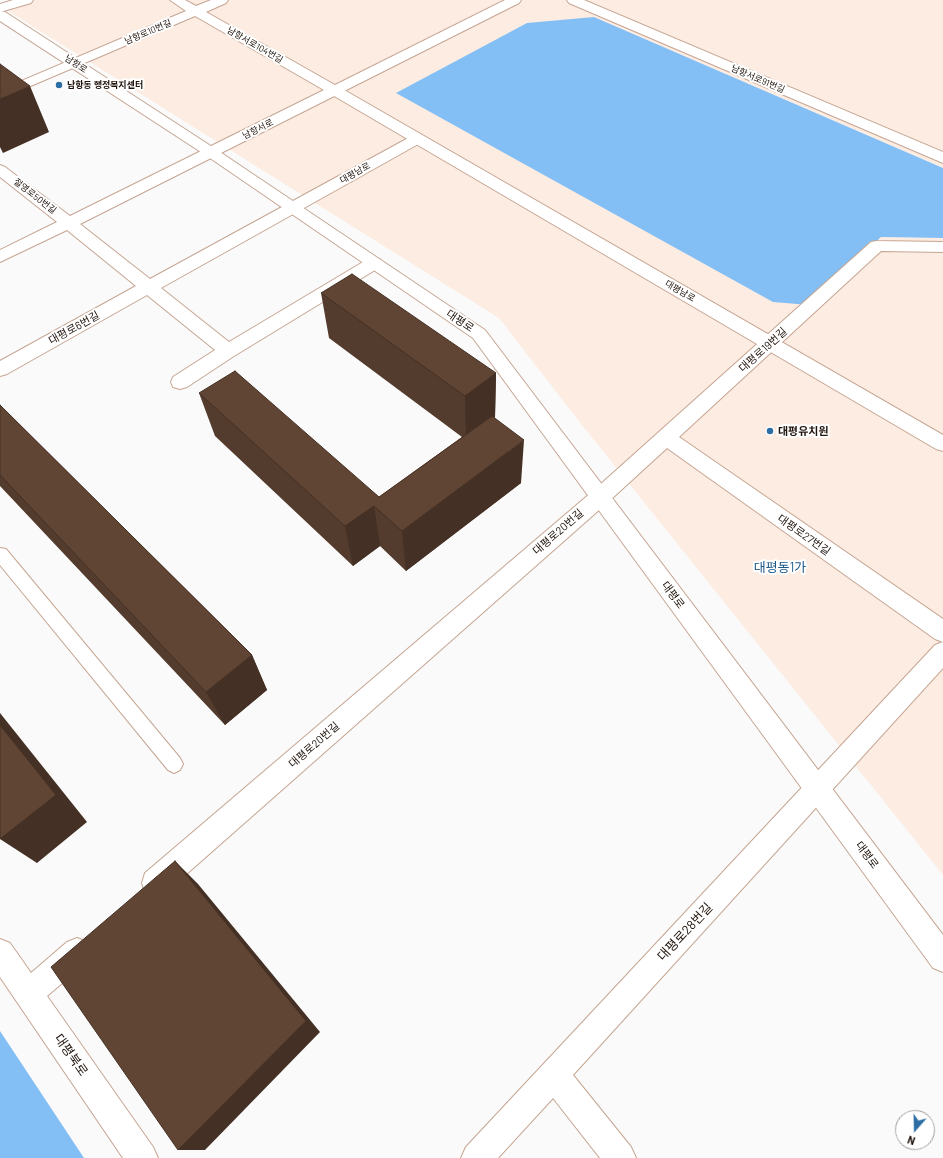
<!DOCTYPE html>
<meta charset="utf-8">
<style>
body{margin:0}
#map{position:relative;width:943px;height:1158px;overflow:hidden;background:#fafafa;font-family:Barlow,sans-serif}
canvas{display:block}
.north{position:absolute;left:895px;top:1110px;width:40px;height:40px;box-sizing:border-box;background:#fff;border:1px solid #a6a19e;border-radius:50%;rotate:200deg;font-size:11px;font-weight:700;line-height:16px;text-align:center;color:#20140d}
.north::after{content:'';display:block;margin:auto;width:14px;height:18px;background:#2c6ea4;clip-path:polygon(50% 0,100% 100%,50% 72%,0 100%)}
</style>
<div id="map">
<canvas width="943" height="1158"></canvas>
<div class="north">N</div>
</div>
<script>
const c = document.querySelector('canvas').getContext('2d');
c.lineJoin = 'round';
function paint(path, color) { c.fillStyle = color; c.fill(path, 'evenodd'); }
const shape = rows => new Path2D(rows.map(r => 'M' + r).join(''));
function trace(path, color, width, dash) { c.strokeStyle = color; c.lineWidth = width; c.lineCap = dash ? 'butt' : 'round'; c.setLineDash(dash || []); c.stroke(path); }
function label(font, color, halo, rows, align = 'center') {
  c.font = font + ' Barlow,"Noto Sans KR",sans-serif'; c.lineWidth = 4; c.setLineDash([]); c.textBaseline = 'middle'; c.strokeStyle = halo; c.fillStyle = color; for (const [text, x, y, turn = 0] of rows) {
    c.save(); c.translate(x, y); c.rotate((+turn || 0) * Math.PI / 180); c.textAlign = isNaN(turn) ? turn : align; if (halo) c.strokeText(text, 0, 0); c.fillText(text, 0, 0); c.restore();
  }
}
const built = shape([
 [14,0,943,0,943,168,594,17,809,305,881,237,943,238,943,875,574,415,499,318,8,11]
]);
const water = shape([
 [594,17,943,168,943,238,881,237,809,305,773,302,396,93,527,23],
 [0,1031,84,1158,0,1158]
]);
const lane = shape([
 [0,548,6,549,180,758,183,764,180,770,174,773,168,770,0,565,0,548]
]);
const street = shape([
 [13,0,33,0,31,3,0,12,0,4,13,0],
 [170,0,185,0,196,6,211,0,228,0,226,3,206,12,335,85,505,0,521,0,519,3,80,224,150,279,412,136,417,135,422,136,424,139,422,142,161,288,229,342,368,259,374,258,380,259,382,263,380,267,234,356,187,387,180,389,173,387,171,382,173,377,215,350,147,295,7,374,0,376,0,361,136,286,67,230,0,262,0,250,57,222,0,177,0,165,5,167,70,216,324,90,195,16,0,99,0,90,186,11,170,0],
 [567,0,584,0,943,152,943,163,569,3,567,0],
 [877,241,943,242,943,252,881,251,679,437,943,619,943,668,573,1075,631,1147,636,1158,600,1158,553,1098,498,1158,461,1158,466,1147,935,645,943,642,935,639,667,448,607,503,165,893,155,896,145,893,142,883,145,873,593,491,871,242,877,241],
 [77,938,87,942,91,952,87,962,47,996,153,1147,158,1158,123,1158,0,977,0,939,10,943,31,973,67,942,77,938]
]);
const secondary = shape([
 [0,11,5,12,217,150,485,330,943,935,943,972,933,968,473,338,207,156,0,21,0,11],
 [334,86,339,87,943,435,943,451,936,449,329,93,327,90,329,87,334,86]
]);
const wall = shape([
 [321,293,496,373,495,417,494,418,521,483,406,571,380,546,353,566,215,436,199,393,379,497,462,437,329,338],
 [0,405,252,655,267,690,225,725,0,486]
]);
const shadedWall = shape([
 [30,86,49,132,3,153,0,147,0,99],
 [496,373,495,417,466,440,465,396],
 [524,440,521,483,406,571,402,531],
 [374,506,380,546,353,566,345,526],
 [252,655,267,690,225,725,206,692],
 [0,713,87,822,37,863,0,839],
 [175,861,198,884,320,1032,205,1150,178,1150]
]);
const building = shape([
 [0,64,30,86,0,99,0,64],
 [352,274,496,373,465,396,321,293,352,274],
 [235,371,379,497,492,416,524,440,402,531,374,506,345,526,199,393,235,371],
 [0,405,252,655,206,692,0,475,0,405],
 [0,725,56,795,0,839,0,725],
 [175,861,306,1021,178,1150,51,967,175,861]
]);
const markers = [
 [59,85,4,"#2c6ea4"],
 [770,431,4,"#2c6ea4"]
];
const farStreetnames = [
 ["남항로10번길",148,32,-23],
 ["남항서로104번길",255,45,30],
 ["남항로",76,64,33],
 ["남항서로91번길",758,79,23],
 ["남항서로",258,129,-27],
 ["대평남로",355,173,-29],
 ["절영로50번길",35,196,38],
 ["대평남로",680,291,30]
];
const farPoinames = [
 ["남항동 행정복지센터",67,85]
];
const streetNames = [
 ["대평로",460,321,34],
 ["대평로6번길",74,328,-29],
 ["대평로19번길",763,350,-42],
 ["대평로20번길",558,532,-41],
 ["대평로27번길",804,535,35],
 ["대평로",673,595,53],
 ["대평로20번길",314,745,-41],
 ["대평로",867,855,53]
];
const poiNames = [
 ["대평유치원",778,431]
];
const quarterNames = [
 ["대평동1가",780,568]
];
const nearStreetnames = [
 ["대평로28번길",685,932,-47],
 ["대평북로",71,1055,55]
];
paint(built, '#fdece2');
paint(water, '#83bff4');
trace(lane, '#c6a592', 2);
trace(street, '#c6a592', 2);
trace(secondary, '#c6a592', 2);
paint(lane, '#fff');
paint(street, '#fff');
paint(secondary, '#fff');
paint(wall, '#533b2d');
paint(shadedWall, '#443024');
paint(building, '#614534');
trace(building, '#443024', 1);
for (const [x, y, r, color] of markers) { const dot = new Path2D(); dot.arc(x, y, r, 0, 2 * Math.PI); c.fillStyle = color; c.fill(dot); trace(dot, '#fff', 1.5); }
label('9px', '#20140d', '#fff', farStreetnames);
label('bold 9px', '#20140d', '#fff', farPoinames, 'left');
label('11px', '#20140d', '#fff', streetNames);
label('bold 11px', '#20140d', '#fff', poiNames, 'left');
label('13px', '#1b5989', '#fff', quarterNames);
label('13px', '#20140d', '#fff', nearStreetnames);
</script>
